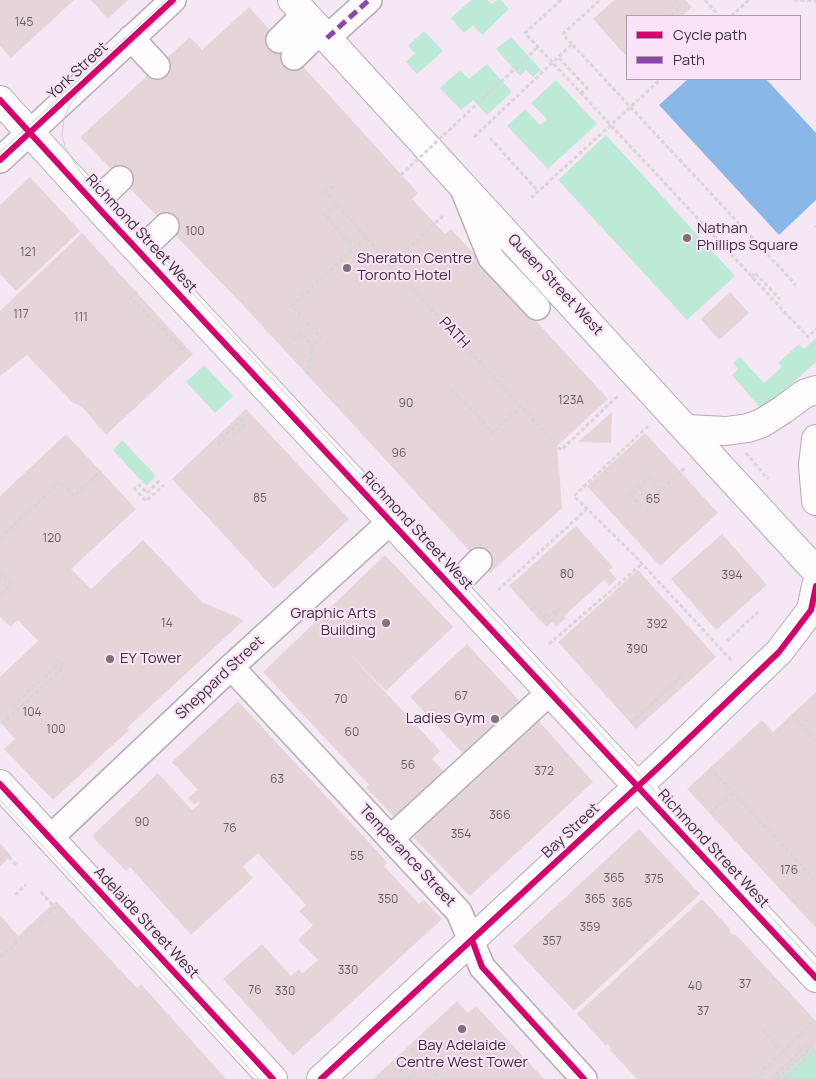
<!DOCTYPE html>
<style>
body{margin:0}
#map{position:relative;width:816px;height:1079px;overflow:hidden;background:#f5e8f4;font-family:Manrope,sans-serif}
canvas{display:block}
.legend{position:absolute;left:626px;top:15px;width:175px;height:65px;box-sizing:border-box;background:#fbe2f9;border:1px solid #af9cad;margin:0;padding:6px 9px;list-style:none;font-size:15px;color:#3d343c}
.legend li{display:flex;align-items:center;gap:10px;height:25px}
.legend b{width:25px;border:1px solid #af9cad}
</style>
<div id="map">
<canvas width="816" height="1079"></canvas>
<ul class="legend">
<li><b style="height:6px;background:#d6006c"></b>Cycle path</li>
<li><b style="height:6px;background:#8e44ad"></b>Path</li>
</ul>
</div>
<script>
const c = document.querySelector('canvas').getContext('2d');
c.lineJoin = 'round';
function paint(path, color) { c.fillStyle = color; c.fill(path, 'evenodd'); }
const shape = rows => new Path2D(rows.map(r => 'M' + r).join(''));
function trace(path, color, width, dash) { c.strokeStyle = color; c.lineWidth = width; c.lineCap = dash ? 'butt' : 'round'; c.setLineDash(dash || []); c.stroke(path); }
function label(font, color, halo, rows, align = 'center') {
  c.font = font + ' Manrope,sans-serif'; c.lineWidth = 4; c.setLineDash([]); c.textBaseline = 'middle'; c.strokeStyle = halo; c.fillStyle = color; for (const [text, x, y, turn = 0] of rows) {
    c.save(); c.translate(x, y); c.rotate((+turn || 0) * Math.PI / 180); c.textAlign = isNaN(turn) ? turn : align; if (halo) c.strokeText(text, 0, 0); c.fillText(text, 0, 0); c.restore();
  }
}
const green = shape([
 [471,0,487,0,492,4,497,0,501,0,509,9,482,35,473,25,464,33,451,18],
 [424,31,443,51,417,74,406,62,415,53,408,46],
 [511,37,541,70,533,77,526,70,520,76,496,49],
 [487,64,512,92,487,115,473,100,461,110,440,88,460,70,469,79],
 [556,80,597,124,548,169,507,126,525,109,540,125,547,119,531,103],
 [606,135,735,276,687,320,558,180],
 [816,338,816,362,762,410,732,375,738,369,733,363,740,357,764,383,782,367,778,363,799,344,804,349],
 [204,365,233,396,215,413,186,382],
 [122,440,156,476,146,486,113,450],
 [816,1045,816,1079,780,1079]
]);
const water = shape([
 [688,79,766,79,816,133,816,200,779,235,659,105]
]);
const building = shape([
 [0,0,74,0,11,58,0,46],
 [91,0,128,0,108,19],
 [614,0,685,0,692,7,682,16,627,16,627,57,593,19],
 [249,7,418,193,412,199,445,234,451,229,608,399,557,446,562,508,490,573,241,303,80,137,190,37,202,50],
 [30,177,80,231,16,291,0,274,0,205],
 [82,233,193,354,106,435,83,408,72,402,27,355,0,376,0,311],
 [730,292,749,313,719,340,701,319],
 [246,409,349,519,274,589,172,479],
 [612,412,611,443,578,442],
 [645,433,718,513,660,566,587,486],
 [66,434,136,509,71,569,91,589,143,540,202,602,244,620,127,728,129,730,53,800,4,749,15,739,0,722,0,677,38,641,18,620,10,627,0,616,0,496],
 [576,526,613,567,609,570,617,579,609,586,604,580,564,616,566,618,556,627,552,622,546,627,509,586],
 [722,534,767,585,716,630,671,579],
 [385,555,453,627,386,691,349,653,440,751,432,759,446,774,397,820,366,788,369,785,263,672],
 [638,570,716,657,636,729,558,642],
 [467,644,526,708,469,760,410,697],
 [816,692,816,928,687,789,762,720,773,732],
 [238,701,387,862,384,866,419,904,424,900,442,919,293,1056,223,979,262,944,291,976,299,969,302,974,318,960,298,940,313,925,299,911,306,905,258,853,243,867,253,878,191,935,130,867,126,871,92,836,158,773,192,810,200,803,199,801,194,805,188,798,198,790,172,762],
 [537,719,593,782,470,896,410,834],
 [639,829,700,894,574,1011,513,946],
 [0,843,11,856,0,866],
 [702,899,731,930,729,932,733,935,735,934,816,1021,816,1045,780,1079,637,1079,610,1050,611,1048,608,1044,606,1046,577,1014],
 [56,901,137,988,141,984,226,1079,0,1079,0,915,18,936],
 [457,1001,468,1013,476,1006,544,1079,373,1079]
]);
const path = shape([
 [705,0,719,16],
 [794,0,816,1],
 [624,16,627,20],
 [671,16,681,7,675,0],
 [731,16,749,0],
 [572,44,563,34,600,0],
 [559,58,587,88,581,93],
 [474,137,572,44,796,285],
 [490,138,538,191],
 [333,186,326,192,391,265],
 [531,198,661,79],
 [336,204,324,214,351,244],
 [443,216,391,265,561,450,619,395],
 [816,227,816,226],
 [751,277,755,273,780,299],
 [137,292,130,298,160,326,184,353],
 [160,326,162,325,186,351],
 [293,340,301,333,312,346],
 [308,375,312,346,321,338,292,306,366,237],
 [451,388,493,433,521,406],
 [648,426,574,496,634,555,732,661],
 [217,443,242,420,245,424,226,441,220,434],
 [218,446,225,439],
 [746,453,768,479],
 [138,484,147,493,160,480],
 [134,488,146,501,164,485],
 [648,502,686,467],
 [642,507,631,495,649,478,661,490],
 [0,538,60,482,74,496,101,471],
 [0,572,11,584,0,595],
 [498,590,586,510],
 [530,610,535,606,546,619,559,608,560,610,554,616],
 [544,616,548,612],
 [727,641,760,610],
 [549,644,643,563],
 [44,678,60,663],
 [13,706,38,682,43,687],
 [792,714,816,741],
 [631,723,684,674],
 [2,724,64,667,55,658],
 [710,768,816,881],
 [710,813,733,792],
 [0,860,6,854,17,866],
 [15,895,26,885],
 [0,957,55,908,41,892],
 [763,1030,783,1052],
 [425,1064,440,1079],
 [409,1079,425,1064,409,1046],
 [754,1079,815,1020],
 [771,1079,808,1044],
 [777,1079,812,1047],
 [785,1079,815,1050]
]);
const minor = shape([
 [131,38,157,66],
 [327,38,369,0],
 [279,40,305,14],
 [294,57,320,31],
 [0,160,173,0],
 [464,191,491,258,537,307],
 [95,203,120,179],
 [139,252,166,226],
 [453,588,479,561],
 [231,667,459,912,482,967,584,1079],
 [51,837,231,667,391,521],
 [391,838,550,692]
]);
const major = shape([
 [292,0,816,571],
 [0,100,104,214,816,978],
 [687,429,726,431,748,428,762,423,784,409,804,394,816,390],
 [816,439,813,465,816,501],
 [0,784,273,1079],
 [321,1079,662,764,779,652,811,610,816,586]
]);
const tram = shape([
 [180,0,84,86,70,105,64,118,62,135,65,147,81,173,816,965],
 [0,152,166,0],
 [0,800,259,1079]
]);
const pathBridge = shape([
 [561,0,525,33,808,337,816,329],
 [401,175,538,47]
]);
const quiet = shape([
 [327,38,369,0]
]);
const cycleway = shape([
 [0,100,104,214,816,978],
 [0,160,173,0],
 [0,784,273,1079],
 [472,940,482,967,584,1079],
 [321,1079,662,764,779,652,811,610,816,586]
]);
const markers = [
 [687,238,5,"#7d737c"],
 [347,268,5,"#7d737c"],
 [386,623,5,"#7d737c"],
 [110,659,5,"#7d737c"],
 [495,719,5,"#7d737c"],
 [462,1029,5,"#7d737c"]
];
const numberNames = [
 ["145",24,23],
 ["100",195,232],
 ["121",28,253],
 ["117",21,315],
 ["111",81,318],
 ["123A",571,401],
 ["90",406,404],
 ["96",399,454],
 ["85",260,499],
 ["65",653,500],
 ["120",52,539],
 ["80",567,575],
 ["394",732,576],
 ["14",167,624],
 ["392",657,625],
 ["390",637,650],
 ["67",461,697],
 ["70",341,700],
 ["104",32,713],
 ["100",56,730],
 ["60",352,733],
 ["56",408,766],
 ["372",544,772],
 ["63",277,780],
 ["366",500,816],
 ["90",142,823],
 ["76",230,829],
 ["354",461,835],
 ["55",357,857],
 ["176",789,871],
 ["365",614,879],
 ["375",654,880],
 ["350",388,900],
 ["365",595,900],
 ["365",622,904],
 ["359",590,928],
 ["357",552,942],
 ["330",348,971],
 ["37",745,985],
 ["40",695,987],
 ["76",255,991],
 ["330",285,992],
 ["37",703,1012]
];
const streetNames = [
 ["York Street",78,71,-43],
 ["Richmond Street West",141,234,47],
 ["Queen Street West",555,285,47],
 ["PATH",454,333,47],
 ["Richmond Street West",417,531,47],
 ["Sheppard Street",220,678,-43],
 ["Bay Street",571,831,-43],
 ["Richmond Street West",713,849,47],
 ["Temperance Street",407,856,47],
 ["Adelaide Street West",146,923,47]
];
const poiNames = [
 ["Nathan",697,229],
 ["Phillips Square",697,246],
 ["Sheraton Centre",357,259],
 ["Toronto Hotel",357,276],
 ["Graphic Arts",376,614,"right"],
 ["Building",376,631,"right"],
 ["EY Tower",120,659],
 ["Ladies Gym",485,719,"right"],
 ["Bay Adelaide",462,1046,"center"],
 ["Centre West Tower",462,1063,"center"]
];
paint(green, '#bcead7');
paint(water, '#89b7e7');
paint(building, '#e6d5d8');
trace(minor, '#b6acb5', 28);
trace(major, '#b6acb5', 30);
trace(path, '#d8d4d7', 3, [4, 2.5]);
trace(minor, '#fefcfd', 25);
trace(major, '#fefcfd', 28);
trace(tram, '#d0cdd0', 1);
trace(pathBridge, '#d8d4d7', 3, [4, 2.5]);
trace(quiet, '#8e44ad', 5, [10, 5]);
trace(cycleway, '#d6006c', 6);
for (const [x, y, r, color] of markers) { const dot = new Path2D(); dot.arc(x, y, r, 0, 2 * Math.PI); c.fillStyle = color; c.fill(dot); trace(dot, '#fbe2f9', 2); }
label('12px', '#685d64', null, numberNames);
label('15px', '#3d343c', '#fbe2f9', streetNames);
label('15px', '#3d343c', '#fbe2f9', poiNames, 'left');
</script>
